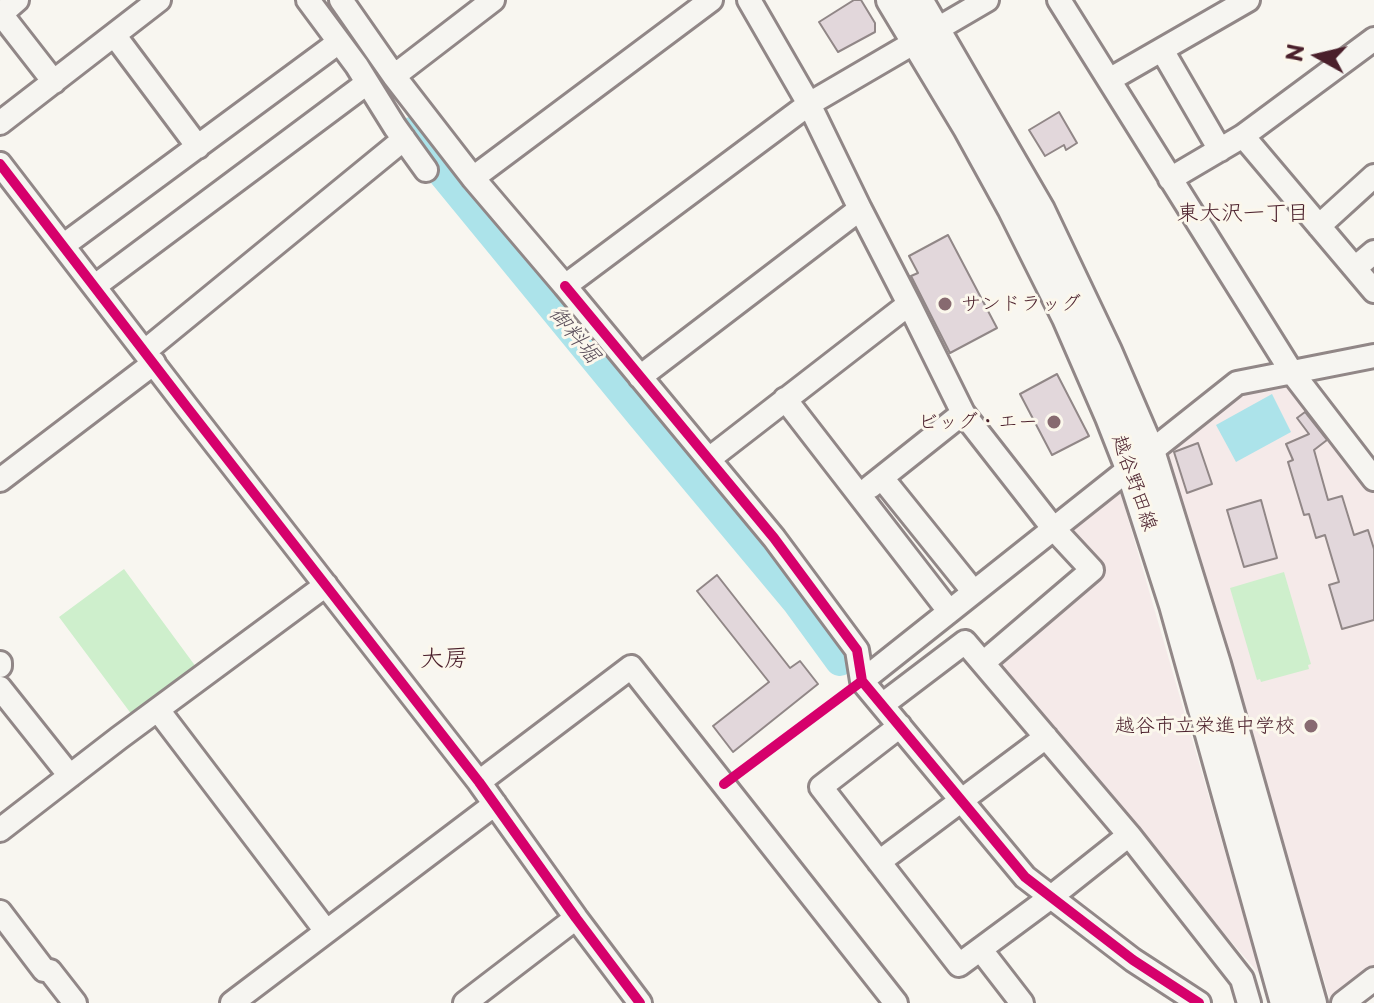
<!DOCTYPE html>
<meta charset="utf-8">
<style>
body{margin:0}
#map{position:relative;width:1374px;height:1003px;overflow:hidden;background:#f8f6f0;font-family:"Playpen Sans",sans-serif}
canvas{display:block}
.north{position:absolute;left:1278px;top:16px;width:80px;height:80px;-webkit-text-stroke:6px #fbf7ec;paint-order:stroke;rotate:278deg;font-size:22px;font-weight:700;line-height:32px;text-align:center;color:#4a1f2b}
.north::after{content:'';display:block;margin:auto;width:28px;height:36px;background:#4a1f2b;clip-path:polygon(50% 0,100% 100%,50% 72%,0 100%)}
</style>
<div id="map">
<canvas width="1374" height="1003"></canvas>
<div class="north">N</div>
</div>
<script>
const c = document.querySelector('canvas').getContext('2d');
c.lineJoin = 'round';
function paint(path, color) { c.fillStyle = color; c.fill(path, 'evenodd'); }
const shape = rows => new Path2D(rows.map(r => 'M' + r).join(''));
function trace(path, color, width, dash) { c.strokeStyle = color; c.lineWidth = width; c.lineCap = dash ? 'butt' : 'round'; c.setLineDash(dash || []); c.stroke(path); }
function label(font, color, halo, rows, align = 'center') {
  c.font = font + ' "Playpen Sans","Klee One",sans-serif'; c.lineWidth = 6; c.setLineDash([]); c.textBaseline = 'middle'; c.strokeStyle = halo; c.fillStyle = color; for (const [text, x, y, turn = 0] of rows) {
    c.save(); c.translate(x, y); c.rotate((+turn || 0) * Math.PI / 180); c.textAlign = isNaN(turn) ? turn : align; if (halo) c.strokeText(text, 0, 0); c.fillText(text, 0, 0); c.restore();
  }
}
const built = shape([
 [1289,378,1374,485,1374,967,1330,1000,1164,443,1239,389],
 [1118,484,1261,976,990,664,1099,572,1062,528]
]);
const green = shape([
 [124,569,199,671,135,719,59,617],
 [1284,572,1311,664,1308,665,1309,669,1261,682,1260,679,1257,680,1230,588]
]);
const water = shape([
 [1272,394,1291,432,1236,462,1216,425]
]);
const river = shape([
 [411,132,421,147,641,415,797,602,840,661]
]);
const building = shape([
 [854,0,861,0,875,23,875,32,838,52,819,22,854,0],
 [1059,112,1077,143,1066,150,1064,145,1045,156,1029,130,1059,112],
 [948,235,997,328,950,353,911,276,918,273,909,256,948,235],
 [1057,374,1089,436,1052,455,1020,394,1057,374],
 [1305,412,1327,440,1314,450,1328,500,1342,496,1354,535,1368,530,1374,549,1374,620,1342,629,1329,585,1339,582,1325,535,1316,538,1309,514,1304,515,1288,462,1293,460,1286,444,1309,434,1297,418,1305,412],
 [1198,443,1212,484,1187,493,1174,452,1198,443],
 [1261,500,1277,558,1244,567,1227,510,1261,500],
 [717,575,790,668,800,661,818,684,733,752,713,726,769,682,697,591,717,575]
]);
const minor = shape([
 [17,0,1,14,54,82],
 [308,0,357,66,395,127,426,170],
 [341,0,394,76,473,178,565,286,809,104,987,0],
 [749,0,809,104,860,209,909,304,963,413,1053,528,1092,570,983,663],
 [1059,0,1291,371,1374,479],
 [118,40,198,147],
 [1162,50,1220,150],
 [394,76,493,0],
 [1109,80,1248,0],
 [0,123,159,0],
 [1243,136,1374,291],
 [0,164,186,406,479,782,576,918,640,1003],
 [473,178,711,0],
 [1170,179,1243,136,1374,39],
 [1319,226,1374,176],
 [64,245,339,42],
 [1355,268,1374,252],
 [95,286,367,83],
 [565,286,774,538,857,650,862,681,1025,877,1133,960,1199,1003],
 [145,351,404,139],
 [640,377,860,209],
 [785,399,949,611],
 [709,459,909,304],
 [882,478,973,591],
 [0,480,154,363],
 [870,487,963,413],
 [0,663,0,666],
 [862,681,1237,383,1374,356],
 [0,688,70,776],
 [882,705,965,642,1129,835,1242,979,1249,1003],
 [158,710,326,931],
 [900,726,821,787,959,965,1051,897,1129,835],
 [479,782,631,667,896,1003],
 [0,830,119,738,326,585],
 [879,862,1046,737],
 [0,912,44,970,50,971,75,1003],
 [981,950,1022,1003],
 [232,1003,495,804],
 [465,1003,576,918],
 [1343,1003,1374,979]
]);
const major = shape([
 [891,0,968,128,1012,208,1067,318,1110,417,1130,468,1174,605,1285,1003],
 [918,0,1040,210,1107,351,1150,451,1216,664,1312,1003]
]);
const cycleway = shape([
 [0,164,186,406,479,782,576,918,640,1003],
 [565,286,774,538,857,650,862,681,1025,877,1133,960,1199,1003],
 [724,784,862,681]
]);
const markers = [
 [945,304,8,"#876a70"],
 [1054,422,8,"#876a70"],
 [1311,726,8,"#876a70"]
];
const poiNames = [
 ["サンドラッグ",961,304,"left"],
 ["ビッグ・エー",1038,422],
 ["越谷市立栄進中学校",1295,726]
];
const streetNames = [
 ["越谷野田線",1134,483,71]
];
const neighbourhoodNames = [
 ["東大沢一丁目",1243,214]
];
const waterNames = [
 ["御料堀",574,335,51]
];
const quarterNames = [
 ["大房",444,659]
];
paint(built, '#f5eae9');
paint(green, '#ceefcc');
paint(water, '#ace3ea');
trace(river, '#ace3ea', 30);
paint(building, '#e2d7db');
trace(building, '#918787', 2);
trace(minor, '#918787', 28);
trace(major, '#918787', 34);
trace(minor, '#f6f5f1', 22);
trace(major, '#f6f5f1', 28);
trace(cycleway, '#d6006c', 10);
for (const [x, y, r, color] of markers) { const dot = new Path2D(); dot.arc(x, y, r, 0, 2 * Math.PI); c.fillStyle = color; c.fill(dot); trace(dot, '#fbf7ec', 3); }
label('20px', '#4a1f2b', '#fbf7ec', poiNames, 'right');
label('20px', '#4a1f2b', '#fbf7ec', streetNames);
label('22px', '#4a1f2b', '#fbf7ec', neighbourhoodNames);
label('italic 22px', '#5a4e5a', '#fbf7ec', waterNames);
label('24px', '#4a1f2b', '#fbf7ec', quarterNames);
</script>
